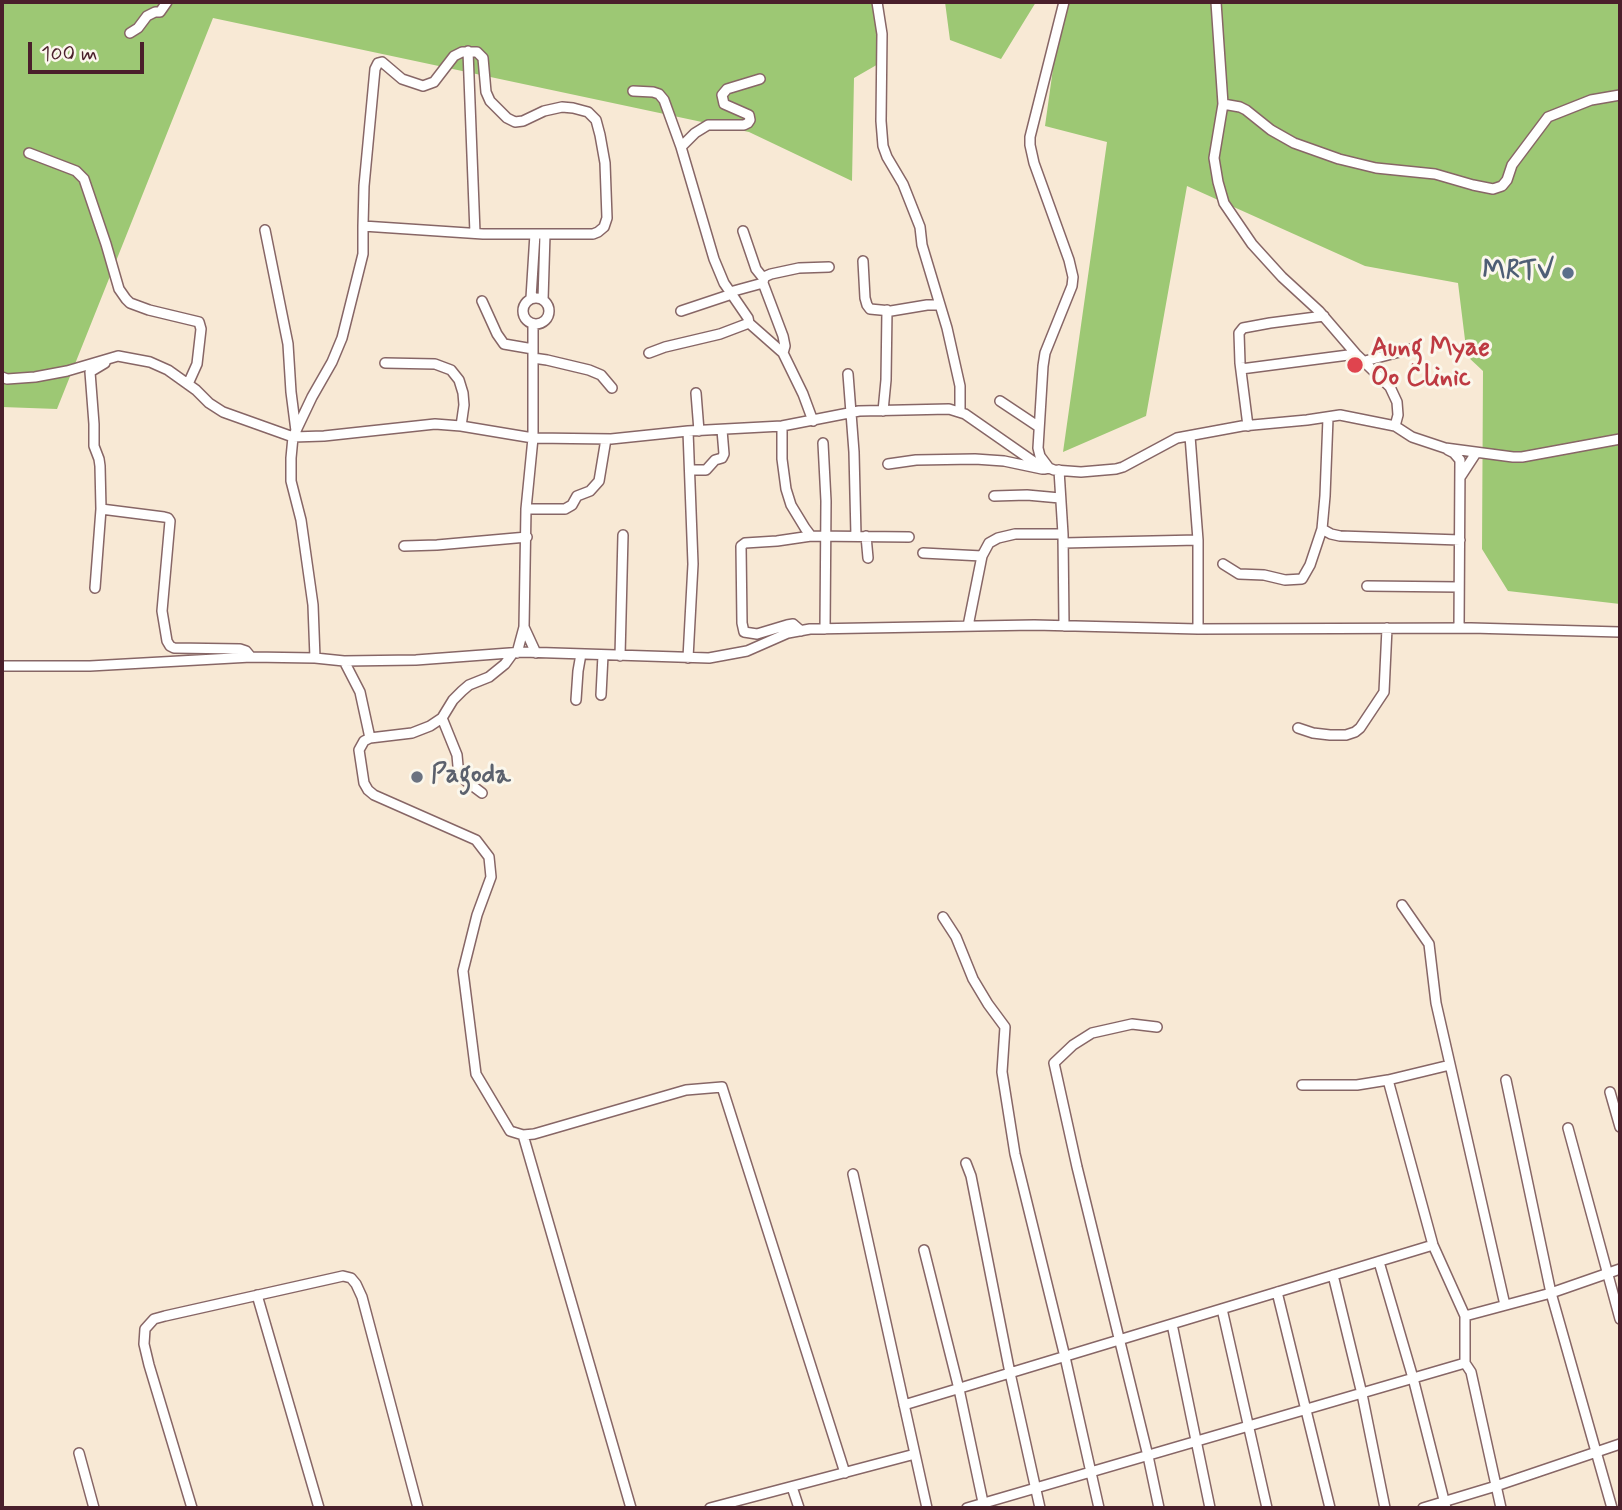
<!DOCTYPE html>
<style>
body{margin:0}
#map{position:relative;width:1622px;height:1510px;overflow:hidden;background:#f8e9d5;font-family:Mynerve,sans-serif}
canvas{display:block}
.frame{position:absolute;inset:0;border:4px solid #4a1f2b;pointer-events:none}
.scale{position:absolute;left:28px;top:42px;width:116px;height:32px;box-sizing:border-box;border:4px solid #4a1f2b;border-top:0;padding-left:9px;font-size:21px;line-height:24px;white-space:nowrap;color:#4a1f2b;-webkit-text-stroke:5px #fbf7ec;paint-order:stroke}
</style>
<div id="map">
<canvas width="1622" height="1510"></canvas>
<div class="frame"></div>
<div class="scale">100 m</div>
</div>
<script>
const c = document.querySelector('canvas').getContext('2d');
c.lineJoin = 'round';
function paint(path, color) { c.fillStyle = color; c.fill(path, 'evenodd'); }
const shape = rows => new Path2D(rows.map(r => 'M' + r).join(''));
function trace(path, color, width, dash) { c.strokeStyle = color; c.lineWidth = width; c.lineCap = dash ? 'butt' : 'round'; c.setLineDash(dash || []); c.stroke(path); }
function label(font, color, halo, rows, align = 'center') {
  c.font = font + ' Mynerve,sans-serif'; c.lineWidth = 6; c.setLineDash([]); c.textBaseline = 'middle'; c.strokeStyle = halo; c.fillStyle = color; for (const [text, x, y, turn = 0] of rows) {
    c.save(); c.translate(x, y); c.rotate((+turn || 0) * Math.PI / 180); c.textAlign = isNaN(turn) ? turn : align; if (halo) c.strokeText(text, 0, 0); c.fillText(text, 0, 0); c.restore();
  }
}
const green = shape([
 [2,2,876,2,880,63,854,78,852,181,749,132,213,18,57,409,2,407],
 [945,2,1036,2,1001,59,950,40],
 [1053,2,1620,2,1620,604,1508,591,1482,549,1483,371,1467,356,1458,283,1365,266,1187,186,1146,416,1063,452,1107,142,1045,126,1062,4]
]);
const minor = shape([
 [877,2,882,34,881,121,883,146,887,157,903,184,920,227,922,245,947,328,960,386,960,411],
 [1064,2,1030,137,1030,145,1034,163,1069,260,1073,277,1072,286,1045,353,1043,366,1038,448,1040,456,1049,468,1054,470,1081,472,1116,469,1123,467,1177,438,1242,426,1307,420,1340,415,1395,426,1412,437,1445,448,1513,457,1522,457,1620,439],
 [1216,2,1223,104,1214,158,1218,182,1224,203,1252,244,1282,277,1319,311,1356,354,1390,387,1397,402,1398,415,1395,426],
 [130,33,138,28,147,16,155,12,160,12,167,2],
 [468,51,475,233],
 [633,91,653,92,659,94,664,100,681,147,714,259,724,283,748,318,749,323,783,353,803,394,813,421],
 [1223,104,1240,107,1246,110,1271,130,1294,143,1339,159,1376,168,1435,174,1473,185,1493,189,1502,186,1507,180,1512,165,1548,117,1591,100,1620,95],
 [681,147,695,133,708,125,744,125,748,123,750,120,749,115,724,104,722,95,727,89,760,79],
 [29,153,76,171,84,179,106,244,119,289,126,299,130,303,149,310,199,322,201,329,197,364,188,384],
 [265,230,288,344,291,392,296,431],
 [743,231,756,269,764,279],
 [863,261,865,298,867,305,870,309,891,311,927,305,940,305],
 [730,292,763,283],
 '523 311a13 13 0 1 1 26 0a13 13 0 1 1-26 0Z',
 [531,298,535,234],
 [543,300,545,234],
 [482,301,497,334,504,344,533,349],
 [681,311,732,294],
 [649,353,665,347,720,334,749,323],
 [783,353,785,346,783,336,763,283,764,277,771,274,799,268,829,267],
 [533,358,547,360,589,370,601,375,612,388],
 [1365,361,1411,349],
 [105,363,90,372,94,424,94,446,99,459,100,466,101,509,164,517,168,518,170,521,162,611,167,641,170,646,174,648,240,649,246,651,251,657],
 [385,363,435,364,451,370,459,380,463,393,464,405,461,426],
 [1241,369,1356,354],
 [848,374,854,452,856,536],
 [2,377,7,379,35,377,67,371,118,356,150,362,168,370,196,390,209,403,223,412,293,437,324,436,435,424,461,426,533,438,611,439,688,431,782,426,859,411,949,409,965,414,1044,469,1049,468],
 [696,393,699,431],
 [1000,401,1039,427],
 [883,411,886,380,887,310],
 [782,426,782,459,786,489,791,505,805,528,811,536],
 [1248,426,1240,363,1239,333,1243,328,1270,323,1324,316],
 [688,431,693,564,688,658],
 [1190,436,1198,540,1198,629],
 [823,443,826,501,825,629],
 [1448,450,1454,453,1460,460,1459,628],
 [888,464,916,460,975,459,1004,461,1042,469],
 [690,470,706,470,715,460,722,458,724,454,722,430],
 [1059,470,1063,534,1064,626],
 [1461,476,1476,453],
 [994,496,1027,495,1060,498],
 [526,509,565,509,572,505,577,496,590,491,599,481,606,439],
 [1322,529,1331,534,1340,536,1460,540],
 [866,536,868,558],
 [1063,543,1198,540],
 [404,546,437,545,527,537],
 [923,553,982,556],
 [1223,564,1239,574,1264,575,1285,580,1302,579,1310,565,1322,529,1325,496,1328,418],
 [1367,586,1459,587],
 [95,588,101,509],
 [968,626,982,556,989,543,998,538,1015,534,1063,534],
 [524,627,536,653],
 [801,631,793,624,787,625,757,634,744,632,742,623,741,546,745,543,777,541,811,536,909,537],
 [517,653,524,627,526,509,533,438,533,324],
 [620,656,623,535],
 [315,658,313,605,301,520,291,481,291,458,293,437,312,397,332,362,342,338,363,254,363,226,364,186,375,69,378,63,382,62,402,79,423,86,434,82,454,56,462,52,477,52,483,58,486,92,490,101,507,118,515,122,523,121,544,111,562,107,573,108,588,112,596,120,600,135,605,163,607,218,604,227,598,232,593,234,483,234,363,226],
 [344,661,360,692,370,738,364,741,359,750,364,783,368,790,374,795,476,840,489,857,491,877,477,915,463,971,476,1074,510,1131,523,1135,534,1134,686,1090,722,1087,845,1473],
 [2,666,90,666,251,657,315,658,344,661,416,660,523,652,709,658,747,651,788,633,810,629,1034,625,1198,629,1471,628,1620,632],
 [601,695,603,655],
 [576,700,578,671,581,654],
 [442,718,457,755,458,766,461,775,466,781,482,793],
 [1298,728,1313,733,1330,735,1346,735,1355,732,1360,728,1384,692,1387,628],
 [370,738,412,733,430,726,442,718,453,700,462,691,469,685,489,677,505,664,513,653],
 [1402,905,1429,944,1436,1003,1505,1305],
 [943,917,956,937,973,979,988,1004,1005,1027,1002,1072,1015,1154,1065,1357,1099,1508],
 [1157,1027,1132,1024,1092,1033,1073,1045,1054,1063,1077,1167,1148,1456,1159,1508],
 [1388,1080,1433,1245,1465,1316,1465,1363,1471,1372,1501,1508],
 [1506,1080,1551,1293,1612,1508],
 [1302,1085,1357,1085,1388,1080,1450,1065],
 [1610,1092,1620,1127],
 [1568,1128,1620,1319],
 [523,1135,631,1508],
 [966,1163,971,1176,1010,1373,1040,1508],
 [853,1174,927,1508],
 [924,1250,959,1389,984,1507],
 [1379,1262,1413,1378,1446,1508],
 [1333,1275,1362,1394,1385,1508],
 [1277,1292,1330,1508],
 [257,1295,319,1508],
 [1222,1309,1267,1508],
 [1465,1316,1551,1293,1620,1269],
 [1172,1324,1210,1508],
 [904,1405,1433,1245],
 [79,1453,94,1508],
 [792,1487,799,1508],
 [192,1508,149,1365,144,1344,145,1329,154,1319,165,1316,343,1276,351,1278,356,1284,362,1297,418,1508],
 [710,1508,915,1454],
 [967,1508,1465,1363],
 [1423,1508,1496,1486,1620,1444]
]);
const markers = [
 [1568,273,7,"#5c6f8a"],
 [1355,365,9,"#e0444e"],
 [417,777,7,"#6b7280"]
];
const serviceNames = [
 ["MRTV",1554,273]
];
const healthNames = [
 ["Aung Myae",1371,350],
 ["Oo Clinic",1371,380]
];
const worshipNames = [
 ["Pagoda",431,777]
];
paint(green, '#9dc874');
trace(minor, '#876666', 12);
trace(minor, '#fff', 9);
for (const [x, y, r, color] of markers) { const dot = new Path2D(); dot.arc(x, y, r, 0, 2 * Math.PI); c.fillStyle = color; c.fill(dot); trace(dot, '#fbf7ec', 2.5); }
label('bold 26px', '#4e5e75', '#fbf7ec', serviceNames, 'right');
label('bold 26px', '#be3a42', '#fbf7ec', healthNames, 'left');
label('bold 26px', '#5b616d', '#fbf7ec', worshipNames, 'left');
</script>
